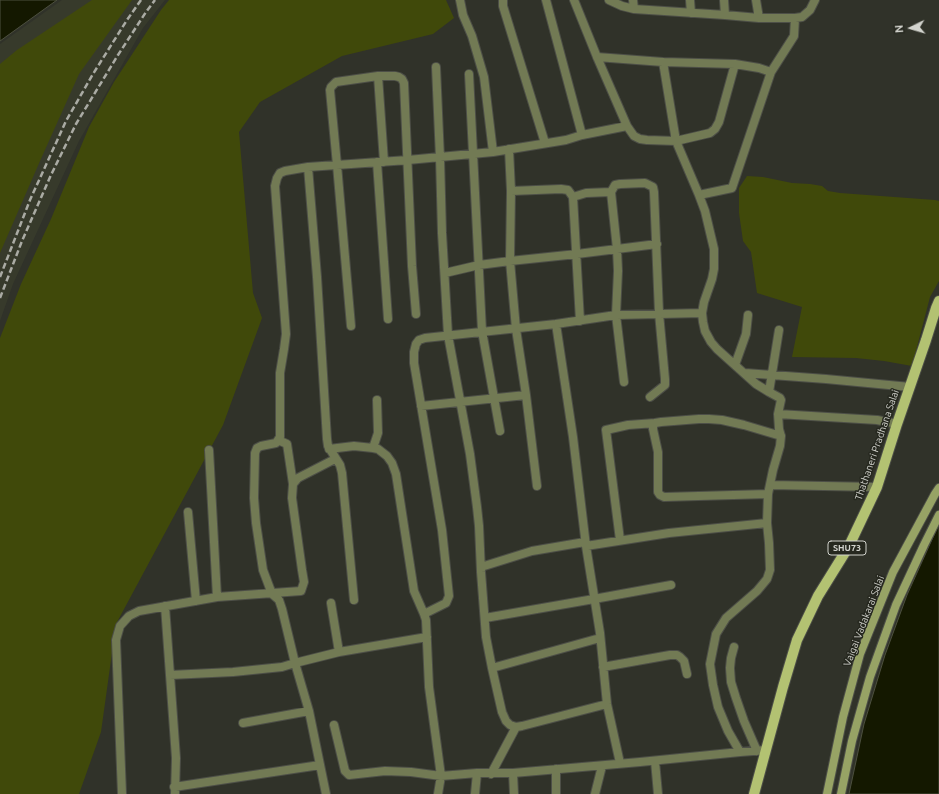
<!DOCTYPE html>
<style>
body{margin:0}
#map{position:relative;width:939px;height:794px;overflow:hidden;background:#303229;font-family:Ubuntu,sans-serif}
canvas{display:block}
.north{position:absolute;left:891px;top:8px;width:40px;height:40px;-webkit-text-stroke:3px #26281f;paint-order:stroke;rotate:265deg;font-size:11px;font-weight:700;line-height:16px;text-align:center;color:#d2d3cd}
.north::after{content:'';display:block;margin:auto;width:14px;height:18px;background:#d2d3cd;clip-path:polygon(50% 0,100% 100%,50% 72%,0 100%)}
</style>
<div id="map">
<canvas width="939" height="794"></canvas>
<div class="north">N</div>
</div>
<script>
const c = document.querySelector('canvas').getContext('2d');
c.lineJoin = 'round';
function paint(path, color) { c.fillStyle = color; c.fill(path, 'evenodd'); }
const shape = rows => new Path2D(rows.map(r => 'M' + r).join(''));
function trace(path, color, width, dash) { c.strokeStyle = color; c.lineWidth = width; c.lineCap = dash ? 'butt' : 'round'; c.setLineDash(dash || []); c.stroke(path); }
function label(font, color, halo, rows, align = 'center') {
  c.font = font + ' Ubuntu,sans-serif'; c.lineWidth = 3; c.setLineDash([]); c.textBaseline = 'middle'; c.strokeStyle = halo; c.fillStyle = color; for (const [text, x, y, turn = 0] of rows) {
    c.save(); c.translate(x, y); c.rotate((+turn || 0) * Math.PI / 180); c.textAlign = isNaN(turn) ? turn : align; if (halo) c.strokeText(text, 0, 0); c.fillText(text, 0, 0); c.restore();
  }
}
const built = shape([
 [62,0,165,0,143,28,79,141,13,284,0,321,0,44]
]);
const green = shape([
 [92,0,132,0,79,74,40,161,0,253,0,64,17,50],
 [169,0,446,0,454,18,433,34,342,56,260,102,239,132,253,293,262,318,223,425,116,624,101,732,79,794,0,794,0,338,21,284,51,219,89,127,114,82,161,10],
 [747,176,763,177,792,183,810,184,822,186,828,191,840,193,935,200,939,201,939,281,930,297,912,366,884,361,856,358,792,357,802,307,757,293,751,252,743,241,739,213,739,188]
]);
const water = shape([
 [0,0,57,0,0,41,0,0],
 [939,524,939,794,849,794,864,724,885,655,907,595,939,524]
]);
const street = shape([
 [460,0,463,15,472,36,484,77,493,152],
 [503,0,503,6,545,143],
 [546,0,582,135],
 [574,0,597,57,627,126,634,136,640,139,647,140,676,141,699,195,705,211,714,249,714,269,712,279,704,302,702,313,703,322,705,331,711,342,717,349,756,384,769,392,780,398,781,400,778,414,779,429,781,436,780,446,773,470,768,494,767,523,769,543,770,570,767,579,757,591,726,618,716,634,710,664,713,685,718,707,728,731,740,752,766,750],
 [609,0,622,6,634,9,725,15,759,18,795,18,802,17,810,10,815,0],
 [633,0,634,9],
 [690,0,691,13],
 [724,0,725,15],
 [756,0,759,18],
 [597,57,663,62,735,64],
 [663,62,676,141,710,133,715,129,719,122,735,64,759,68,771,72],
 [436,67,440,158,442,233,448,335,470,454,477,507,479,526,481,572,486,637,492,668,502,712,506,721,510,725,516,727,522,726,607,704],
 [469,74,482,331,500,431],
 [378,76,395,76,399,77,402,79,404,83,412,266,416,314],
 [509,149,511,191,561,189,568,190,573,197,580,321],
 [377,162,388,319],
 [308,167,317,277,327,439,328,446,340,465,342,473,354,600],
 [511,191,510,261,516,329,526,395,537,486],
 [699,195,732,188,771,72,794,36,795,18],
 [573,197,586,193,611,192],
 [445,273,479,265,510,261,577,254,657,244],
 [556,324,573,437,586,546,600,633,607,704,620,763],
 [351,326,337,165,330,90,331,87,336,82,378,76,384,162],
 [735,365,746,334,748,315],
 [745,373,826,379,910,387],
 [624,382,616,315,618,271,617,249,611,192,615,185,620,184,645,183,653,187,654,192,659,313,665,379,665,385,650,397],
 [769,392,779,330],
 [421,406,526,395],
 [778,414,877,420,897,424],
 [278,440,287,444,293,484],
 [373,448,378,433,377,400],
 [329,449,354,446,373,448,378,449,387,456,392,463,396,474,414,591,424,614],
 [209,450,217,597],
 [770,485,877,487],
 [768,494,664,497,660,495,658,492,658,452,653,429,653,426,655,423,661,422,699,419,709,419,722,420,744,425,781,436],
 [188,512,196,601],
 [620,540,606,430,628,425,655,423],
 [586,546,669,533,767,523],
 [481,567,532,551,585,542],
 [331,603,339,652],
 [165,606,170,675],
 [485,618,594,599,671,585],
 [734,647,731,658,730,668,731,682,736,698,744,721,757,751],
 [603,667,670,655,677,655,680,657,684,661,687,674],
 [492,668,600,638],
 [243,723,309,711],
 [334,725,345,771,349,775,385,771,411,772,441,776,477,773,513,773,640,762,740,752],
 [655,761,658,794],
 [556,769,556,794],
 [513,773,514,794],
 [491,774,516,727],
 [174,787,320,765],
 [122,794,116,640,120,626,129,616,139,611,217,597,301,591,304,582,302,570,292,498,293,484,298,478,335,459],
 [175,794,176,758,170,675,233,672,282,667,295,663,282,609,279,600,272,594,263,570,256,523,254,498,255,453,257,448,261,446,276,443,280,437,280,373,284,349,286,334,275,186,277,178,280,173,285,171,308,167,408,160,493,152,566,140,582,135,627,126],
 [326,794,309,711,295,663,339,652,427,637],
 [438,794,441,776,429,687,426,620,424,614,446,603,449,596,442,530,414,363,414,352,416,344,419,340,425,338,556,324,616,315,702,313],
 [475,794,477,773],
 [595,794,602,766]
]);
const secondary = shape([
 [827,794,843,717,860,654,893,572,935,494,939,488],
 [841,794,852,741,870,677,896,605,924,545,939,515]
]);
const primary = shape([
 [754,794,783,687,797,640,818,596,849,546,877,487,897,424,926,340,936,308,939,301]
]);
const rail = shape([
 [0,277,30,200,66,121,93,74,127,20,141,0],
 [0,298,22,241,51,175,76,124,118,55,146,12,155,0]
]);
const shields = [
 [847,548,38]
];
const shieldNames = [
 ["SHU73",847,548]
];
const streetNames = [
 ["Thathaneri Pradhana Salai",877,445,-71],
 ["Vaigai Vadakarai Salai",864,621,-69]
];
paint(built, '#373a2b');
paint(green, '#40490a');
paint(water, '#141800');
trace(water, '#4d503e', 1);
trace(street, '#4d4f47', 10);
trace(secondary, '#4d4f47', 10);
trace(primary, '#4d4f47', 12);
trace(street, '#727a54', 8);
trace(secondary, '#97a365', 8);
trace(primary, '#b3c272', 10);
trace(rail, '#aaaba4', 2.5, [6, 3]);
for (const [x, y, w] of shields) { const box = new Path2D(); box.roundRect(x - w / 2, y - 7, w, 14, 3); c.fillStyle = '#26281f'; c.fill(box); trace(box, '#d2d3cd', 1); }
label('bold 9px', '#d2d3cd', null, shieldNames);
label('10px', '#d2d3cd', '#26281f', streetNames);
</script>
